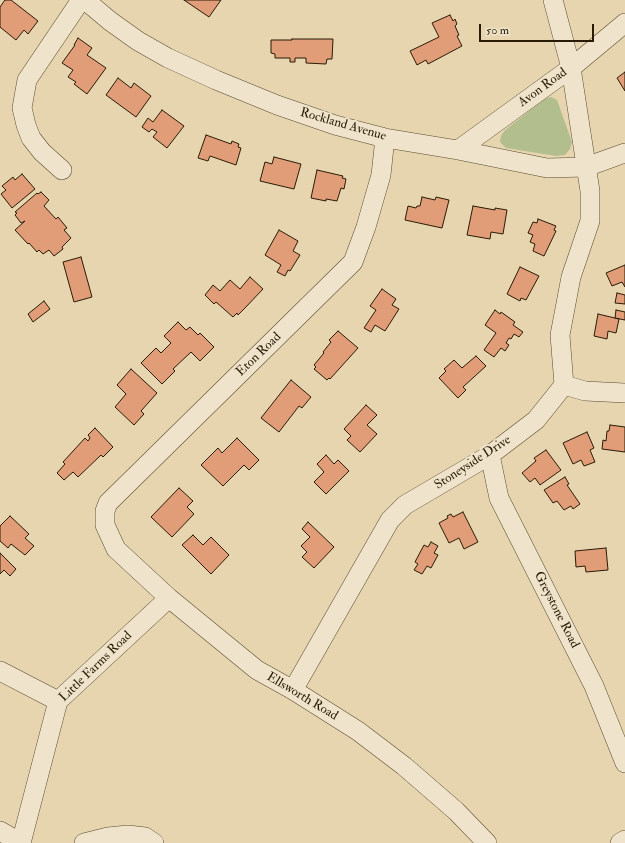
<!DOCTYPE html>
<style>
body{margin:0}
#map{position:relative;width:625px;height:843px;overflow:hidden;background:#e7d5af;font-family:"IM FELL Double Pica",serif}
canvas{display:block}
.scale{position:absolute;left:479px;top:24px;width:115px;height:18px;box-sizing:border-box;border:2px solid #291b06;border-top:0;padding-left:5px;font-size:12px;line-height:14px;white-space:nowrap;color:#291b06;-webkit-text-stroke:3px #efe4cb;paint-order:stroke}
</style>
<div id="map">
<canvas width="625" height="843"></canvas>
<div class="scale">50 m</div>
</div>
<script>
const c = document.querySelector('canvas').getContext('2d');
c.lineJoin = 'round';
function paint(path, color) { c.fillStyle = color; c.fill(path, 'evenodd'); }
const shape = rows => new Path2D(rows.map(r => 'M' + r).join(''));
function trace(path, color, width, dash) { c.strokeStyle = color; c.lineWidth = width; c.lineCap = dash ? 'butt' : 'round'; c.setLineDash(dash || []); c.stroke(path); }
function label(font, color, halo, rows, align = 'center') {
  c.font = font + ' "IM FELL Double Pica",serif'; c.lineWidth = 4; c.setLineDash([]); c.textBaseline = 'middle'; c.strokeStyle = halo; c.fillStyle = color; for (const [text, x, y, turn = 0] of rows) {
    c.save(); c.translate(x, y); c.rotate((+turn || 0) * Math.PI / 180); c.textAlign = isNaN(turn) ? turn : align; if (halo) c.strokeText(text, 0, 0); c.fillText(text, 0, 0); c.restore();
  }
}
const green = shape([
 [551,97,557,100,572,142,570,149,565,155,556,156,506,148,500,142,501,136,505,130,546,98]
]);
const building = shape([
 [5,0,11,0,38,21,28,34,24,30,16,40,0,27,0,7,5,0],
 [184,0,221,0,209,17,184,0],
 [450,15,453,21,455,19,457,24,455,26,459,35,457,36,462,46,428,64,426,60,417,65,410,51,439,37,432,23,450,15],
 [78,38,92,48,87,55,106,68,87,94,74,84,76,82,68,77,73,70,62,63,75,45,74,45,78,38],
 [292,39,333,39,332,59,327,59,326,64,306,63,306,58,295,58,295,62,290,62,290,58,275,58,275,54,271,53,271,40,292,40,292,39],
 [625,72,625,91,617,78,625,72],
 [118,78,131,88,134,83,151,96,136,117,106,95,118,78],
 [162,110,184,126,167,148,153,137,157,132,152,129,149,132,142,127,148,118,153,122,162,110],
 [206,135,231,144,232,141,239,144,238,147,241,148,236,165,210,156,208,161,198,158,206,135],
 [274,157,301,164,294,189,260,181,265,162,272,164,274,157],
 [317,170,343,176,342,178,346,179,344,189,341,188,337,201,326,199,326,201,311,198,317,170],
 [22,174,35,189,12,208,1,194,6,190,2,186,13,177,15,180,22,174],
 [41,192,49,200,44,206,56,219,58,217,67,228,64,230,71,238,62,247,63,249,54,256,49,250,43,254,39,250,37,252,29,243,28,244,15,230,25,221,21,223,15,215,17,213,15,212,37,193,38,194,41,192],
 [422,197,435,200,436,197,449,200,442,228,405,220,408,206,416,208,417,206,420,206,422,197],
 [473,206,495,210,495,208,507,210,503,234,491,232,490,239,467,235,473,206],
 [538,219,556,226,554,230,556,231,544,256,533,251,535,244,530,242,533,235,528,233,533,222,537,223,538,219],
 [279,230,298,241,293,251,300,255,290,271,288,270,285,276,277,272,281,265,265,255,279,230],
 [81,257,92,297,74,302,63,262,81,257],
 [625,265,625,287,622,282,612,286,606,273,625,265],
 [520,267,539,276,526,300,521,298,520,301,507,294,520,267],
 [250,277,263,289,244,309,238,315,237,313,233,317,216,302,214,304,205,295,213,285,220,291,230,280,240,289,250,277],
 [382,289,396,299,392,305,399,309,385,331,375,325,371,332,364,328,376,310,370,306,382,289],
 [617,293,625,295,625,304,615,303,617,293],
 [44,301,50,309,33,322,28,314,44,301],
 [495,310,500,314,501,312,515,322,513,325,523,332,519,337,514,334,511,339,509,338,506,343,509,345,505,351,501,348,494,357,484,350,496,333,485,325,495,310],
 [616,310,625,312,625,320,615,318,616,310],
 [598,314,619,319,616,333,608,331,607,339,594,336,598,314],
 [178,322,186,330,190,327,198,335,200,333,214,347,200,361,191,352,173,369,175,371,162,384,141,363,156,348,161,353,171,343,164,336,178,322],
 [338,331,358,348,330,379,329,378,327,380,314,369,316,367,314,365,324,353,323,352,331,342,329,340,338,331],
 [476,356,486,366,463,387,466,390,458,398,439,378,446,371,444,369,454,360,462,368,476,356],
 [131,369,157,393,141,411,144,414,134,425,115,407,126,394,117,385,131,369],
 [291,380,311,397,302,408,299,406,279,432,261,418,291,380],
 [366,405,377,415,367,425,377,434,360,452,347,440,351,436,344,429,366,405],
 [610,425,625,427,625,452,602,449,603,440,606,441,607,431,609,431,610,425],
 [95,428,113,447,103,457,101,455,78,477,73,472,64,480,57,473,65,464,63,462,85,438,88,441,90,438,88,435,95,428],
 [587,432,594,448,590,450,595,462,584,466,581,460,573,464,563,443,587,432],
 [237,438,259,460,249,470,244,465,223,486,201,465,218,448,222,453,237,438],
 [546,450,561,470,540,485,535,478,530,482,522,473,536,461,534,458,546,450],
 [326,455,334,464,338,460,349,471,326,494,314,482,324,472,317,464,326,455],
 [565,477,569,484,567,485,580,504,573,509,571,506,564,510,557,501,553,503,544,490,565,477],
 [179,488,193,501,187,507,194,514,172,537,151,517,179,488],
 [463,512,478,542,464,549,459,538,449,543,439,523,448,518,447,516,451,514,453,517,463,512],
 [10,516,29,534,25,538,34,546,25,555,11,544,8,548,0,541,0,526,10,516],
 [308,522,334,547,314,568,302,557,307,552,301,546,310,537,302,529,308,522],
 [193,535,203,545,211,537,229,555,211,574,182,545,193,535],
 [431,542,438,546,434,553,438,555,431,568,427,566,422,574,414,570,418,564,415,562,424,545,428,547,431,542],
 [606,548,608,570,586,572,585,566,576,567,575,551,606,548],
 [0,553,16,569,10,576,4,570,0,574,0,553]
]);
const minor = shape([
 [85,0,110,21,138,41,168,58,216,80,277,105,335,125,385,138,458,150,547,168,586,167,625,153],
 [385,138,381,175,366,227,353,262,108,503,105,511,105,525,116,549,169,598,257,670,293,690,358,731,404,766,456,811,487,843],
 [458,150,571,68,625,23],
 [62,170,42,152,31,138,26,125,22,108,27,80,81,0],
 [564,385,585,391,625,393],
 [490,455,499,498,594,686,625,763],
 [0,671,58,701],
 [293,690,390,520,405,505,490,455,536,420,564,385,560,335,571,277,590,221,590,191,571,68,553,0],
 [0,831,21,843],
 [21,843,58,701,169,598],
 [84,843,108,837,128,835,145,837,154,843],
 [620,843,625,840]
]);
const streetNames = [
 ["Avon Road",543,88,-36],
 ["Rockland Avenue",343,125,16],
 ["Eton Road",259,355,-44],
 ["Stoneyside Drive",473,463,-33],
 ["Greystone Road",556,610,63],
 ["Little Farms Road",96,667,-44],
 ["Ellsworth Road",302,697,31]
];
paint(green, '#b2be8d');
paint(building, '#e09d77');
trace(building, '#291b06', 1);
trace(minor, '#584a30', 20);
trace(minor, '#efe4cb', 19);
label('13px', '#291b06', '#efe4cb', streetNames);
</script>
